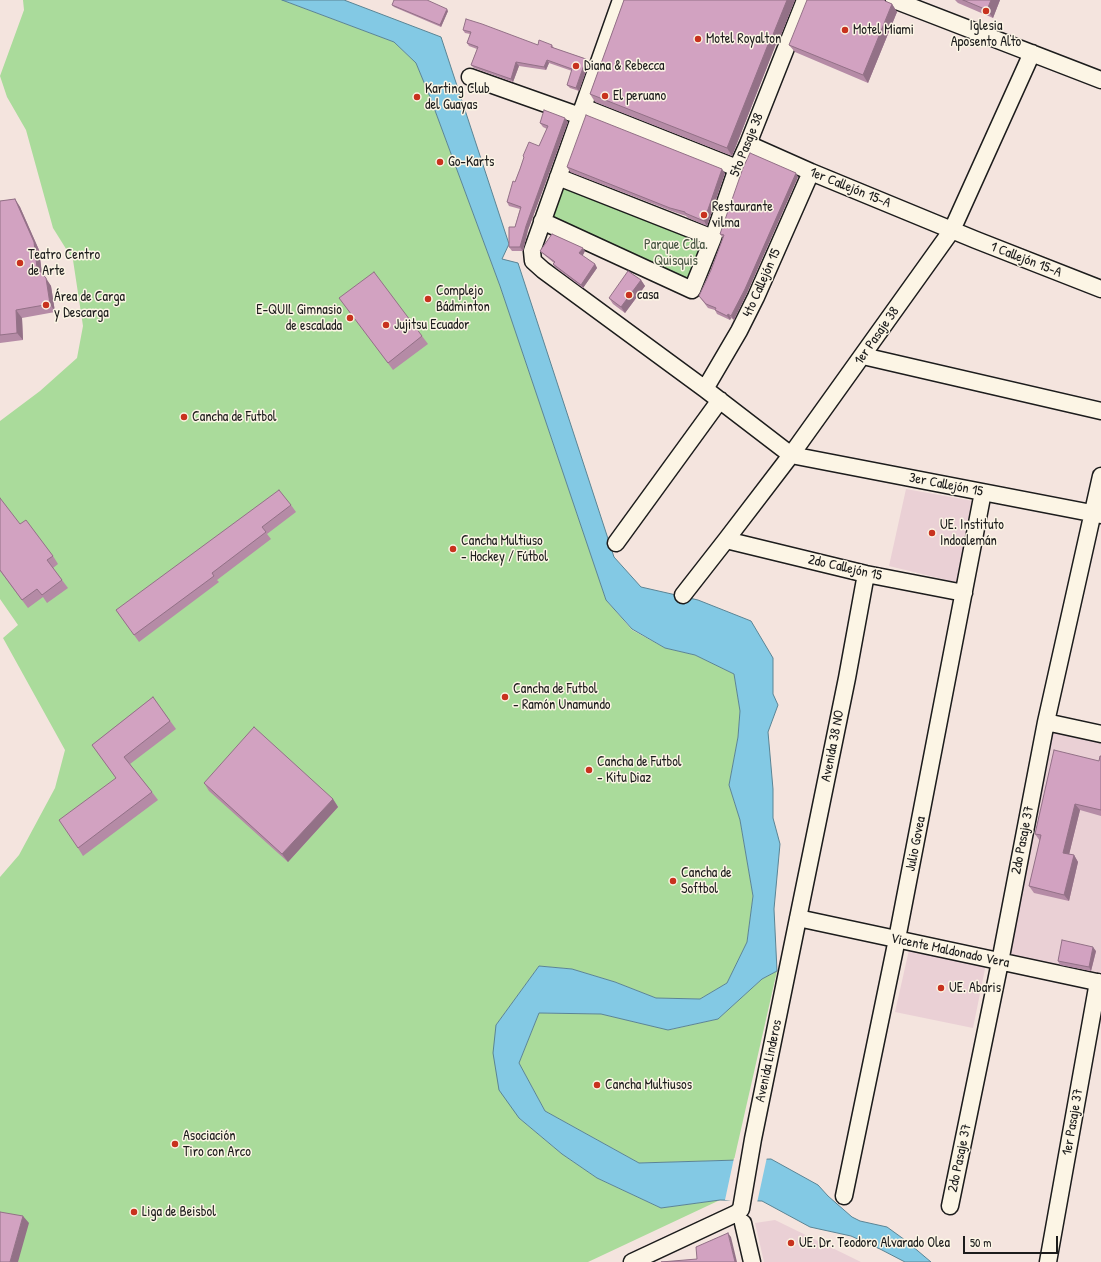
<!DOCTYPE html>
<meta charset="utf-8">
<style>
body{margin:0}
#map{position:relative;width:1101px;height:1262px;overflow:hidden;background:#f4e4de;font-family:"Patrick Hand",sans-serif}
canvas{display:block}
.scale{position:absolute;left:963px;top:1236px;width:95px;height:18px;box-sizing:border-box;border:2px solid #1c1c1c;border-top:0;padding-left:5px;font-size:12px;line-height:14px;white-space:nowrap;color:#1c1c1c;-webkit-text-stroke:3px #fcf5e5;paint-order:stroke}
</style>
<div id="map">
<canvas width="1101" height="1262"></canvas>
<div class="scale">50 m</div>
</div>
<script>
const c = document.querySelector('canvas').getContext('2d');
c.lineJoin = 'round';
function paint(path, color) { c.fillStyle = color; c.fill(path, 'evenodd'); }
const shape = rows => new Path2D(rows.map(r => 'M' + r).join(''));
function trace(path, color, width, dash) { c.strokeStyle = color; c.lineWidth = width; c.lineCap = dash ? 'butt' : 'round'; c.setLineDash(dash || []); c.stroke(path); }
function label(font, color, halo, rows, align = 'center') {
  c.font = font + ' "Patrick Hand",sans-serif'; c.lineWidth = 3; c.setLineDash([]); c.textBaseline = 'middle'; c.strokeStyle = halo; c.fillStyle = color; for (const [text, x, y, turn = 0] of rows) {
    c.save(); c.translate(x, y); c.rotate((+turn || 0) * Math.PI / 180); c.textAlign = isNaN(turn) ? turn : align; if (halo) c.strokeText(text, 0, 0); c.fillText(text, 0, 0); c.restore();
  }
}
const built = shape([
 [906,489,973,501,959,583,889,566],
 [1050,723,1101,735,1101,982,1000,961],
 [909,950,986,964,973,1028,895,1012],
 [775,1220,861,1262,764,1262,755,1223]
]);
const green = shape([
 [23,0,282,0,394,42,416,63,430,97,500,286,606,600,632,630,665,648,695,655,734,674,740,711,738,737,729,785,740,820,753,896,747,942,727,983,700,999,656,998,615,982,572,969,539,966,496,1025,519,1118,562,1154,597,1178,661,1208,720,1200,588,1262,0,1262,0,877,19,855,55,788,65,750,3,638,18,625,0,599,0,421,40,391,77,358,83,326,73,260,53,228,26,130,7,97,0,76,24,10],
 [558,177,713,238,692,290,542,221],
 [777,971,734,1160,639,1163,545,1111,519,1063,539,1013,601,1014,669,1030,718,1019,762,979]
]);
const water = shape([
 [282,0,344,0,441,37,509,244,502,259,518,263,614,557,641,587,698,600,751,621,773,658,773,694,778,705,768,732,773,789,773,818,780,844,774,909,777,971,762,979,718,1019,668,1030,601,1014,539,1013,519,1063,545,1111,639,1163,771,1159,818,1185,828,1196,852,1217,860,1221,887,1227,905,1240,931,1262,905,1262,880,1249,851,1236,810,1227,762,1201,720,1200,661,1208,597,1178,562,1154,519,1118,499,1090,493,1053,496,1025,539,966,572,969,615,982,656,998,700,999,727,983,747,942,753,896,740,820,729,785,738,737,740,711,734,674,695,655,665,648,632,629,606,600,500,286,430,97,416,63,394,42,282,0]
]);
const pier = shape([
 [767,1157,757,1203,737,1202,725,1200,734,1158]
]);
const minor = shape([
 [621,0,532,251,533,261,543,270,705,389,791,455,1101,515],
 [894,0,1101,80],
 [470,77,580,116],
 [583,107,737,168],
 [748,144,811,172,976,240,1101,289],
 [558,177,713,238],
 [542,221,692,290,713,238,737,168,748,144,805,0],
 [863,356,1101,411],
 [705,389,739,331,756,297,811,172],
 [726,540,866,574,964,593],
 [616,543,720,400],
 [683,595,726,540,791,455,952,230,1032,53],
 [1046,722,1101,734],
 [798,918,1101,983],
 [844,1196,897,939,983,492],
 [950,1206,1000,962,1046,722,1101,476],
 [743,1223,752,1262],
 [632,1262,737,1213,741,1209,753,1139,847,678,866,574],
 [1048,1262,1098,982]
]);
const wall = shape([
 [624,0,795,0,777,45,776,44,732,156,595,102,590,94],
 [955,0,1000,0,993,18,958,3],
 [885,1,892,4,897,12,868,83,795,52,789,45],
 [392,5,448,11,441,27,394,7],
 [463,30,538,45,552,45,554,48,586,59,589,63,579,91,570,88,567,85,572,71,549,63,546,70,519,66,513,82,474,68,471,65,477,49,469,46,467,43,470,34,465,33],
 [568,122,528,230,523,251,512,251,509,247,520,209,509,206,507,202,515,182,524,158,523,156,539,146,547,129,543,127,540,123],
 [567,167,725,173,707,226,688,218,686,216,674,212,570,172],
 [798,177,747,293,734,320,731,318,730,320,717,314,715,310,708,308,699,296,711,270,723,238,720,234],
 [15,199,20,207,39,250,42,274,51,286,55,312,22,318,23,340,0,343,0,201],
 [540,251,585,251,582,256,595,264,597,268,583,288,556,268,553,264,554,263,543,254],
 [641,280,645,286,625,313,613,304,609,298],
 [345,305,422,336,428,344,393,370],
 [291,505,296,512,267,534,271,539,217,580,219,582,139,642,116,610],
 [20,524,53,556,58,564,53,568,68,588,47,603,43,597,28,608,0,571],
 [153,697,176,729,130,764,152,792,158,800,83,856,78,848,116,778,92,745],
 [1101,756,1101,816,1080,810,1069,854,1074,855,1078,862,1069,901,1034,893,1029,886,1040,841,1035,834,1099,761],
 [204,783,333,799,338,807,288,862,209,791],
 [1096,951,1091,971,1060,965,1058,961]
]);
const shadedWall = shape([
 [787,0,795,0,777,45,772,37],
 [991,0,1000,0,993,18,987,10],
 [892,4,897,12,868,83,863,75],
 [447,9,448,11,441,27,440,25],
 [771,37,776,44,732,156,727,148],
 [586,59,589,63,579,91,576,88],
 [547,60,549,63,546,70,544,67],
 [516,62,519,66,513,82,511,79],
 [565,118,568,122,528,230,523,251,520,247,526,226],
 [722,169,725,173,707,226,704,221],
 [796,173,798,177,747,293,734,320,731,316],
 [15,199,20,207,39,250,42,275,37,268],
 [583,248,585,251,582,257,579,253],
 [595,264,597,268,583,288,581,285],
 [46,278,51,286,55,312,50,304],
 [641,280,645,286,625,313,621,307],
 [16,310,22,318,23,340,17,333],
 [728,314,731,318,730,320,727,316],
 [333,799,338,807,288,862,282,854],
 [1075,804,1080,810,1068,859,1063,853],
 [1074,855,1078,862,1069,901,1064,895],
 [1093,947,1096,951,1091,971,1089,967],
 [23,1216,29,1223,18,1262,10,1262],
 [728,1233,731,1237,737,1262,735,1262]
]);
const building = shape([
 [394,0,427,0,447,9,440,25,392,5,394,0],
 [624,0,787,0,772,37,771,37,727,148,590,94,624,0],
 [807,0,884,0,885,1,892,4,863,75,789,45,807,0],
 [963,0,991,0,987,10,963,0],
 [466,19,482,24,538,45,539,40,552,45,551,47,586,59,576,88,567,85,572,69,547,60,544,67,516,62,511,79,471,65,478,47,467,43,471,32,463,30,466,19],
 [544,110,565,118,526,226,520,247,509,247,509,227,515,227,521,207,507,202,513,181,515,182,520,169,524,157,523,156,529,142,539,146,548,126,540,123,544,110],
 [586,115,722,169,704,221,685,213,685,212,670,208,567,167,586,115],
 [750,153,796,173,745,289,731,316,728,314,727,316,715,310,716,308,706,304,699,296,711,270,724,235,720,234,743,168,750,153],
 [15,199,34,242,37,268,46,278,50,304,16,310,17,333,0,335,0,201,15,199],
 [552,234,583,248,579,253,595,264,581,285,553,264,555,262,540,251,552,234],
 [628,271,641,280,621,307,609,298,628,271],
 [374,272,422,336,388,363,339,298,374,272],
 [279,490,291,505,262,527,266,532,212,573,214,576,134,635,116,610,279,490],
 [0,498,20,524,26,520,53,556,47,560,62,580,42,595,37,589,22,600,0,570,0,498],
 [153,697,170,721,124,757,152,792,78,848,59,820,116,778,92,745,153,697],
 [254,727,333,799,282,854,204,783,254,727],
 [1054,750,1099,761,1100,756,1101,756,1101,810,1075,804,1063,853,1074,855,1064,895,1029,886,1041,835,1035,834,1054,750],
 [1062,940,1093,947,1089,967,1058,961,1062,940],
 [0,1212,23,1216,10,1262,0,1262,0,1212],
 [728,1233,735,1262,661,1262,697,1259,696,1247,728,1233]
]);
const markers = [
 [986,11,4,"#c8321e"],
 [845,30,4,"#c8321e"],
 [698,39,4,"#c8321e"],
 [576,66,4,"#c8321e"],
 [605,96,4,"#c8321e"],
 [417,97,4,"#c8321e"],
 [440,162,4,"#c8321e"],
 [704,215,4,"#c8321e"],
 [20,263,4,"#c8321e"],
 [629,295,4,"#c8321e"],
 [428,299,4,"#c8321e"],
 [46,305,4,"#c8321e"],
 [350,318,4,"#c8321e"],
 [386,325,4,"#c8321e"],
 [184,417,4,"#c8321e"],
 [932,533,4,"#c8321e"],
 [453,549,4,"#c8321e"],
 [505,697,4,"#c8321e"],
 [589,770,4,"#c8321e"],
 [673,881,4,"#c8321e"],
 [941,988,4,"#c8321e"],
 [597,1085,4,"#c8321e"],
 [175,1144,4,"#c8321e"],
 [134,1212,4,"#c8321e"],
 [791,1243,4,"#c8321e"]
];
const poiNames = [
 ["Iglesia",986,26,"center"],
 ["Aposento Alto",986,42,"center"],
 ["Motel Miami",853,30],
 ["Motel Royalton",706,39],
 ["Diana & Rebecca",584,66],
 ["Karting Club",425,89],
 ["del Guayas",425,105],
 ["El peruano",613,96],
 ["Go-Karts",448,162],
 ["Restaurante",712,207],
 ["vilma",712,223],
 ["Teatro Centro",28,255],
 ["de Arte",28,271],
 ["Complejo",436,291],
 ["Bádminton",436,307],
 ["casa",637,295],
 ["Área de Carga",54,297],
 ["y Descarga",54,313],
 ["E-QUIL Gimnasio",342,310,"right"],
 ["de escalada",342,326,"right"],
 ["Jujitsu Ecuador",394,325],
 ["Cancha de Futbol",192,417],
 ["UE. Instituto",940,525],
 ["Indoalemán",940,541],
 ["Cancha Multiuso",461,541],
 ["- Hockey / Fútbol",461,557],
 ["Cancha de Futbol",513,689],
 ["- Ramón Unamundo",513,705],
 ["Cancha de Futbol",597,762],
 ["- Kitu Diaz",597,778],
 ["Cancha de",681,873],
 ["Softbol",681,889],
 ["UE. Abaris",949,988],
 ["Cancha Multiusos",605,1085],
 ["Asociación",183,1136],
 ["Tiro con Arco",183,1152],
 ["Liga de Beisbol",142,1212],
 ["UE. Dr. Teodoro Alvarado Olea",799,1243]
];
const streetNames = [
 ["5to Pasaje 38",747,145,-68],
 ["1er Callejón 15-A",850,188,22],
 ["1 Callejón 15-A",1026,260,21],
 ["4to Callejón 15",762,283,-66],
 ["1er Pasaje 38",877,336,-55],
 ["3er Callejón 15",946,485,11],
 ["2do Callejón 15",845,568,13],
 ["Avenida 38 NO",833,746,-79],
 ["2do Pasaje 37",1023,840,-79],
 ["Julio Govea",916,844,-79],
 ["Vicente Maldonado Vera",950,951,12],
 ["Avenida Linderos",769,1061,-78],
 ["1er Pasaje 37",1073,1122,-80],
 ["2do Pasaje 37",960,1158,-78]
];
const parkNames = [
 ["Parque Cdla.",676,245],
 ["Quisquis",676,261]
];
paint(built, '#ead0d5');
paint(green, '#aadb9b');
paint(water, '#83c9e4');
trace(water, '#5a8494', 1);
paint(pier, '#f4e4de');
trace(minor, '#1c1c1c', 19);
trace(minor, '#fcf5e5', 16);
paint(wall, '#b58ba6');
paint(shadedWall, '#937187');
paint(building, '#d2a2c1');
trace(building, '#937187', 1);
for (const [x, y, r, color] of markers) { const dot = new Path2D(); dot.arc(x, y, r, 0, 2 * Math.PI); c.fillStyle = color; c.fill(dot); trace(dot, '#fcf5e5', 1.5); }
label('14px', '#1c1c1c', '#fcf5e5', poiNames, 'left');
label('14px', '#1c1c1c', '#fcf5e5', streetNames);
label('14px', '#475542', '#fcf5e5', parkNames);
</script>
